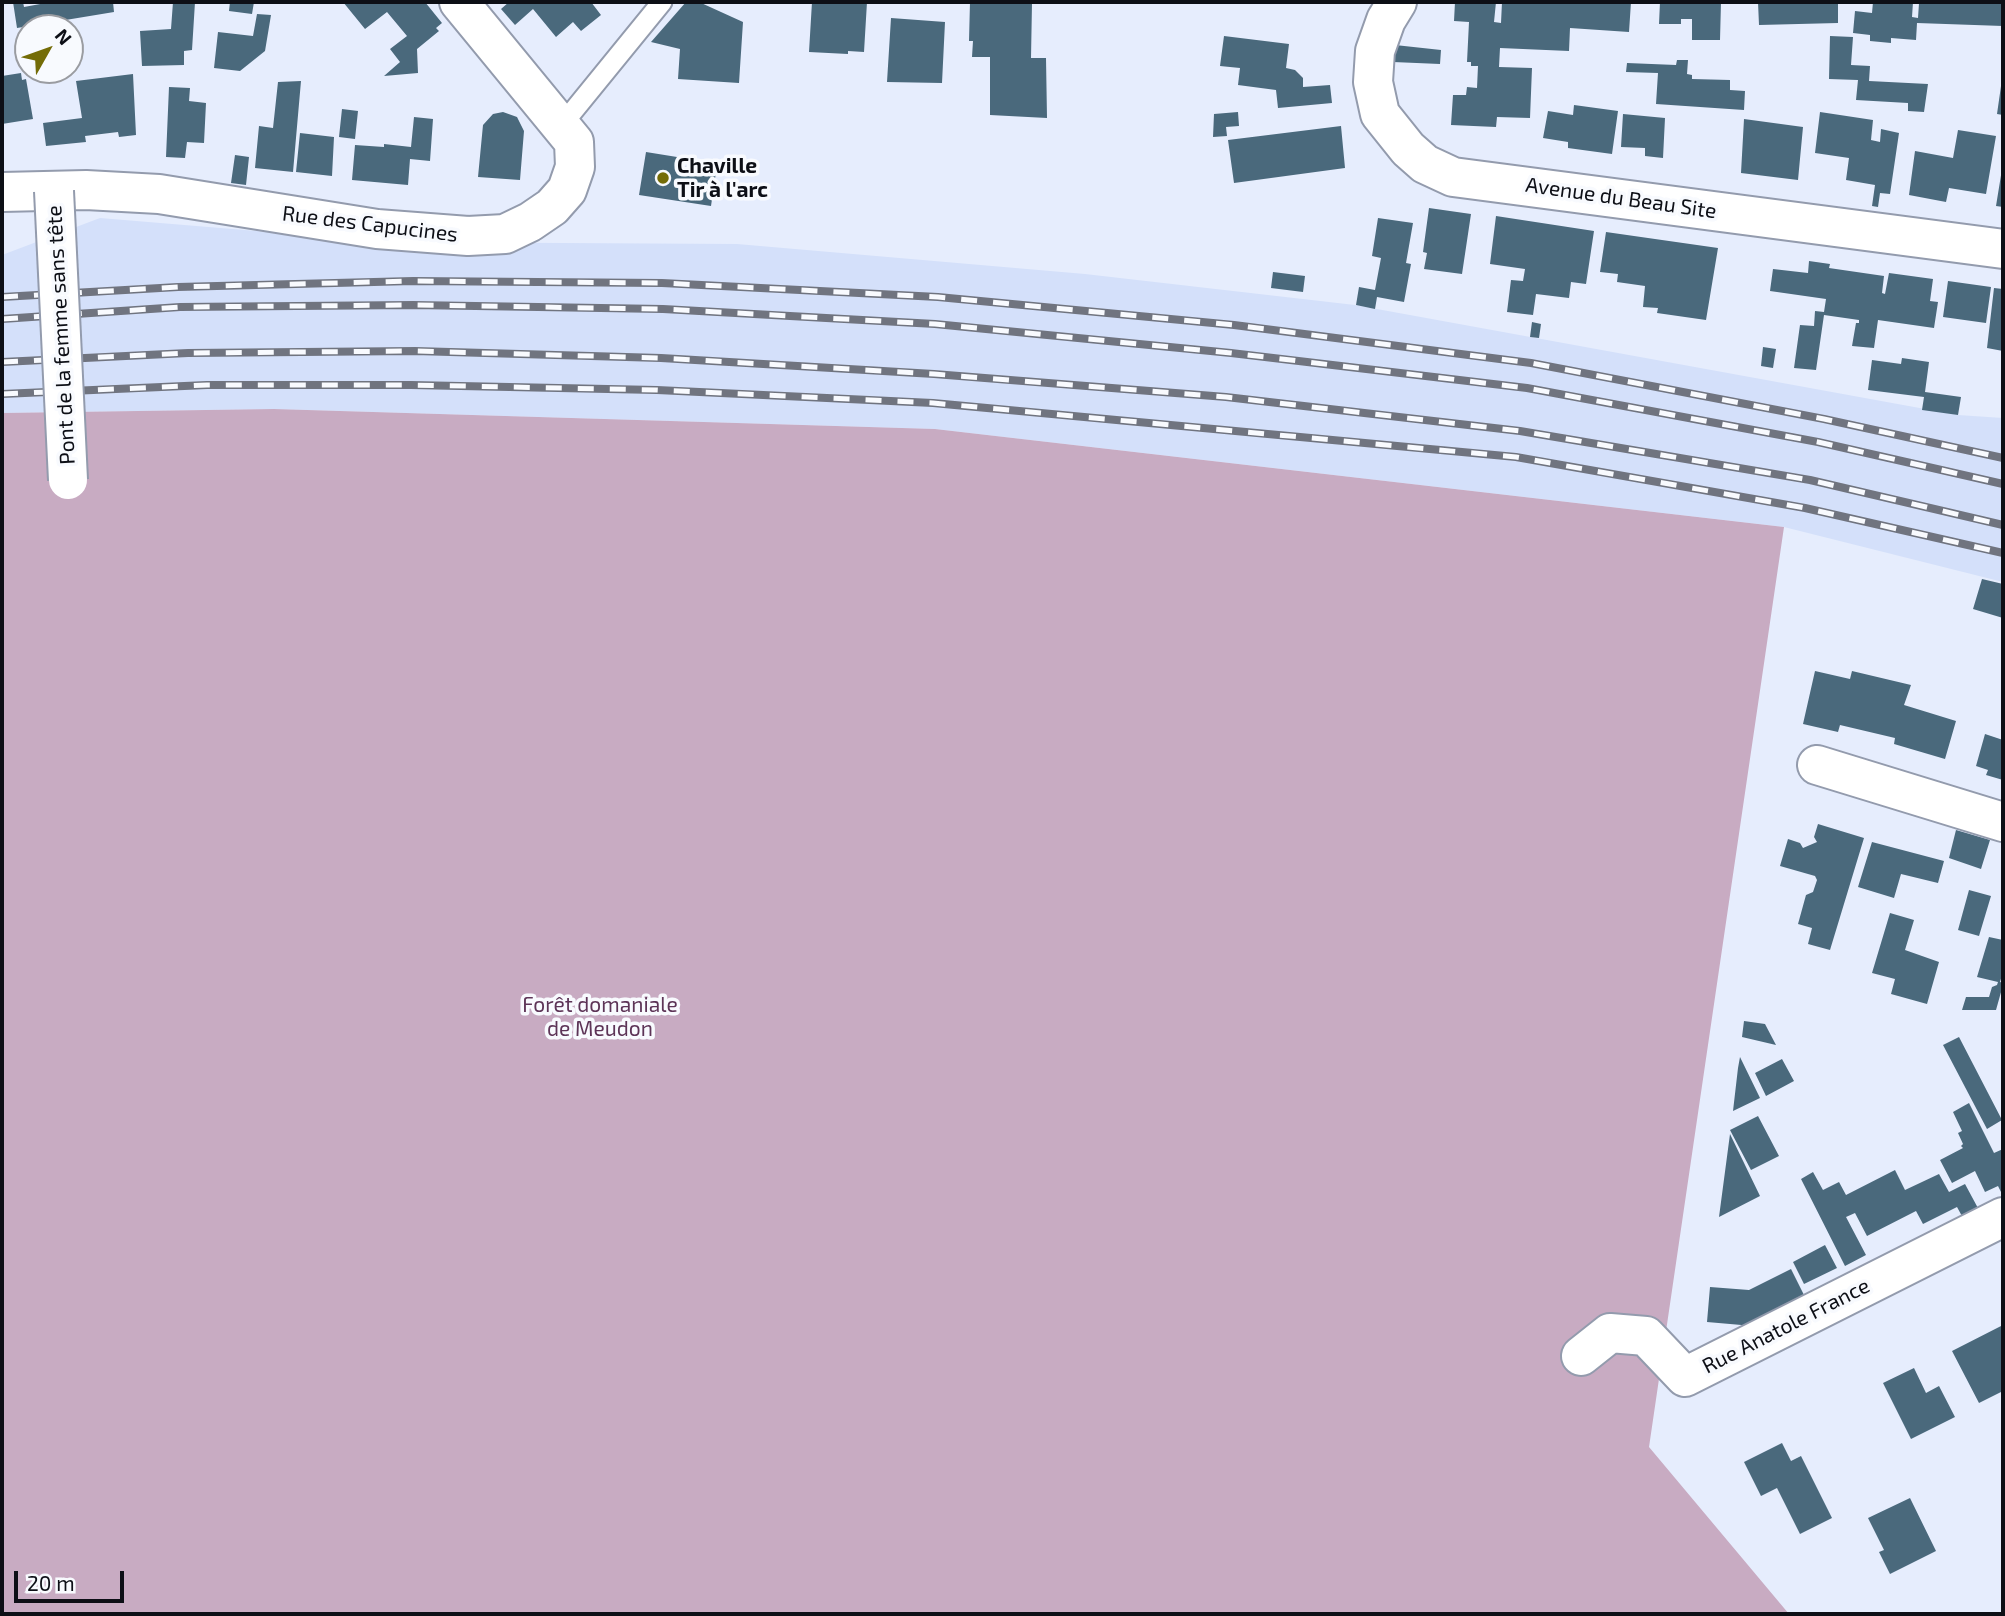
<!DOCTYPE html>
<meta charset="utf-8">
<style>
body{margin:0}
#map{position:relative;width:2005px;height:1616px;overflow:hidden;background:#e6edfd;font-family:"Exo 2",sans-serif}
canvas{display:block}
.frame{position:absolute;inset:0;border:4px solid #0d0f16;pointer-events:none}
.north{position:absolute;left:14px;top:14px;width:70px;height:70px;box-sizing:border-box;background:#f8fafe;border:2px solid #9a9ca1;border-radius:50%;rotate:50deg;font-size:19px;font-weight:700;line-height:28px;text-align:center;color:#0d0f16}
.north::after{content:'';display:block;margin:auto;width:24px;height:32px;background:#746c07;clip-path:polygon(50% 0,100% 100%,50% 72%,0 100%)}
.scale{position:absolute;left:14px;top:1571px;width:110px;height:32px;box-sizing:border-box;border:4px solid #0d0f16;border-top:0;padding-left:9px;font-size:21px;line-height:24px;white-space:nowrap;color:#0d0f16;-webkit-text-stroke:5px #f8fafe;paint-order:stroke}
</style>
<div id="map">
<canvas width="2005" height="1616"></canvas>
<div class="frame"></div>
<div class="north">N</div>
<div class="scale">20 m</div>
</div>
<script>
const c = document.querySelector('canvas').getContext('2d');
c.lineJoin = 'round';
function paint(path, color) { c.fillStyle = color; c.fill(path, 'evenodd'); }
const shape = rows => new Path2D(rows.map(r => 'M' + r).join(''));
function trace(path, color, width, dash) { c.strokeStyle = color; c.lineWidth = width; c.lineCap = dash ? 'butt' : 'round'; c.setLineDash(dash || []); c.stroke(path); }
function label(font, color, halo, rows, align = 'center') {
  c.font = font + ' "Exo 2",sans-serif'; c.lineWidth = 7; c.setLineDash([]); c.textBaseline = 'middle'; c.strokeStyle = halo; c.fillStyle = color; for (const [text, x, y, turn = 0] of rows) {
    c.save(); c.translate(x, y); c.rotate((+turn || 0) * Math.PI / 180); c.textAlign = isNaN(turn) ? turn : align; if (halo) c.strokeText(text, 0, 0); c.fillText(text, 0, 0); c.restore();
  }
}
const built = shape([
 [100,218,389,242,737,244,1085,274,1355,305,1958,415,2003,418,2003,582,1784,527,935,429,274,409,2,413,2,255]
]);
const forest = shape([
 [274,409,935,429,1784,527,1649,1447,1789,1614,2,1614,2,413]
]);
const building = shape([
 [13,2,23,2,24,7,51,2,113,2,114,12,17,28],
 [173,2,195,2,192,50,184,51,184,65,142,66,140,31,171,29],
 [230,2,254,2,252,14,229,11],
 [343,2,425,2,442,23,436,28,439,31,417,49,418,73,384,76,400,62,390,49,407,36,387,12,365,29],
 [509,2,591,2,601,15,581,31,573,22,556,37,533,9,515,25,501,9],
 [686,2,699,2,743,22,739,83,678,79,680,49,651,42],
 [812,2,867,2,864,52,848,51,848,54,809,52],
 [970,2,1032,3,1031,58,1046,58,1047,118,990,115,990,57,972,57,973,41,969,41],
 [1455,2,1496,2,1494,22,1501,23,1502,2,1631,2,1629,32,1570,28,1569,51,1500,48,1499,67,1532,68,1530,118,1497,117,1496,127,1451,125,1453,95,1466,95,1467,87,1477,88,1478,66,1471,66,1471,62,1467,62,1469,22,1454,21],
 [1660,2,1721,2,1720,40,1692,40,1692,19,1681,19,1681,24,1659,24],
 [1758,2,1838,2,1838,23,1759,25],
 [1873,2,1913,2,1912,17,1918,18,1919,3,2003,2,2003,26,1917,23,1916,40,1891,38,1891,43,1870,41,1870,35,1853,33,1855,11,1872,13],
 [257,14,271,15,265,51,240,71,214,68,218,32,253,36],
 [891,18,945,22,942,83,887,82],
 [1224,36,1289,44,1286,68,1295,70,1303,78,1303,87,1330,85,1332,103,1278,108,1276,90,1238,85,1240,68,1220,66],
 [1830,36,1853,37,1851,65,1870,66,1869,81,1928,84,1924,112,1908,111,1908,103,1856,100,1858,80,1829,79],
 [1395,45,1441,50,1440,64,1393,62],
 [1677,60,1688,60,1687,74,1692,75,1692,79,1730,80,1730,90,1745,91,1744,110,1656,104,1658,73,1626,72,1627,63,1676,65],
 [21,73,22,80,26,79,33,119,2,124,2,76],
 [133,74,136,135,119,137,118,132,85,136,86,142,46,146,43,123,82,118,76,81],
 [2002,79,2003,79,2003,115,1997,114],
 [301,81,293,172,255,168,259,126,273,128,278,82],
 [169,87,190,88,189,101,206,103,204,143,187,142,185,158,166,157],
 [1574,105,1618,111,1612,154,1568,148,1568,142,1543,138,1548,111,1573,115],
 [342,109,358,111,355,139,339,137],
 [503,112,517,117,524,131,520,180,478,177,483,125,493,114],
 [1238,112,1239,126,1226,127,1227,136,1213,137,1214,114],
 [1820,112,1873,120,1871,140,1880,142,1881,129,1899,133,1890,194,1880,193,1878,207,1872,206,1875,185,1846,180,1849,158,1815,153],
 [1623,114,1665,118,1663,158,1645,156,1645,148,1621,147],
 [414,117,433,119,430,161,410,159,408,185,352,180,355,145,384,147,384,144,411,147],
 [1744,119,1803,127,1798,180,1741,173],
 [1341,126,1345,168,1234,183,1228,140],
 [1958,130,1996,136,1986,194,1949,188,1946,202,1909,195,1915,151,1953,158],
 [300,133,334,137,332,176,296,172],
 [646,152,677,157,676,165,716,172,711,206,639,195],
 [235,155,249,157,246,185,231,183],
 [2002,169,2003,169,2003,207,1996,206],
 [1429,208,1471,214,1462,274,1424,269,1427,253,1423,252],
 [1496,216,1594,231,1586,284,1571,282,1569,298,1536,294,1533,315,1507,312,1511,280,1523,281,1525,269,1490,264],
 [1378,218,1413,223,1406,263,1411,264,1404,302,1377,297,1375,309,1356,305,1359,287,1375,290,1381,258,1372,256],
 [1606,232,1718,248,1706,320,1657,313,1658,308,1643,307,1645,286,1617,282,1618,274,1600,272],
 [1809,261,1830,264,1829,268,1884,276,1882,293,1885,294,1889,273,1933,279,1930,301,1938,302,1934,328,1878,320,1874,348,1852,346,1856,323,1859,323,1859,320,1824,315,1816,370,1794,368,1800,325,1814,326,1815,311,1824,312,1826,299,1770,291,1773,269,1808,273],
 [1273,272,1305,276,1303,292,1271,288],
 [1948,281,1991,287,1986,323,1943,317],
 [1994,288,2003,289,2003,351,1987,348],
 [1532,322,1541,324,1539,338,1530,337],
 [1763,347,1776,349,1773,368,1761,366],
 [1902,358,1929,362,1925,392,1961,397,1958,415,1922,410,1924,397,1868,390,1872,360,1901,364],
 [1982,579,2003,584,2003,618,1973,609],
 [1815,671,1850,679,1852,671,1911,685,1904,705,1956,721,1945,759,1894,744,1895,738,1840,725,1838,732,1803,724],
 [1985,734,2003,740,2003,780,1986,775,1988,770,1976,766],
 [1818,824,1864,838,1830,950,1808,944,1812,928,1798,924,1806,895,1813,892,1817,880,1815,876,1780,866,1788,839,1800,843,1803,848,1817,842,1814,837],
 [1956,830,1990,840,1981,869,1949,858],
 [1872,842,1944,861,1938,883,1901,874,1894,898,1858,887],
 [1969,890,1991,896,1979,936,1958,930],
 [1890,913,1914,920,1905,950,1939,962,1927,1004,1891,994,1895,979,1872,973],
 [1989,937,2003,940,2003,972,2000,982,2003,983,2003,985,1996,1010,1962,1010,1966,997,1989,997,1992,987,1997,985,1998,982,1977,977],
 [1744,1021,1765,1024,1776,1045,1742,1037],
 [1959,1037,2002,1120,1987,1129,1943,1045],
 [1740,1057,1760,1098,1733,1111,1738,1068],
 [1782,1059,1794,1081,1766,1096,1755,1073],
 [1969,1103,1994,1153,2003,1149,2003,1196,1998,1186,1985,1192,1975,1171,1952,1183,1940,1160,1963,1148,1961,1146,1963,1144,1958,1133,1962,1131,1953,1112],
 [1758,1116,1779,1156,1751,1170,1730,1130],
 [1730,1134,1760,1196,1719,1217],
 [1895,1170,1905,1190,1939,1174,1949,1192,1965,1184,1979,1210,1963,1218,1957,1207,1923,1224,1916,1211,1867,1236,1855,1213,1846,1217,1866,1255,1845,1266,1801,1179,1813,1172,1823,1190,1839,1182,1846,1195],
 [1825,1245,1837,1268,1804,1284,1793,1262],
 [1791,1269,1806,1299,1753,1326,1707,1322,1710,1287,1749,1290],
 [2003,1325,2003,1391,1979,1403,1952,1351],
 [1914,1368,1926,1393,1939,1386,1955,1417,1911,1439,1883,1383],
 [1782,1443,1791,1461,1801,1456,1832,1518,1800,1534,1777,1488,1761,1496,1744,1462],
 [1910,1498,1936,1551,1890,1574,1879,1552,1884,1550,1868,1518]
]);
const lane = shape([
 [561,126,662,2]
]);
const street = shape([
 [1397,2,1386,20,1375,51,1373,82,1380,114,1408,149,1425,164,1453,177,2003,249],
 [2,192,86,190,159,194,377,229,468,236,505,234,530,222,552,207,567,190,575,167,574,142,459,2],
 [1817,765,2003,822],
 [1581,1356,1610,1333,1646,1336,1685,1377,2003,1217]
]);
const rail = shape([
 [2,297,178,287,413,281,662,283,938,297,1234,325,1531,363,1824,419,2003,458],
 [2,319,180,307,413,305,663,309,935,324,1231,353,1527,388,1818,442,2003,484],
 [2,362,188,353,415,351,661,358,934,374,1226,397,1520,431,1810,480,2003,525],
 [2,394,207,385,411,385,657,390,933,403,1516,457,1805,508,2003,553]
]);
const streetBridge = shape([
 [54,191,68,480]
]);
const markers = [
 [663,178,7,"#746c07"]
];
const poiNames = [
 ["Chaville",677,166],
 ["Tir à l'arc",677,190]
];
const streetNames = [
 ["Avenue du Beau Site",1621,198,8],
 ["Rue des Capucines",370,224,7],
 ["Pont de la femme sans tête",61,335,-93],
 ["Rue Anatole France",1786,1326,-27]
];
const parkNames = [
 ["Forêt domaniale",600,1005],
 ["de Meudon",600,1029]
];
paint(built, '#d4e0fa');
paint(forest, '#c8abc2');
paint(building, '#4a697c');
trace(lane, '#939bad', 23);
trace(street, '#939bad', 42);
trace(lane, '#fff', 19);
trace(street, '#fff', 38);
trace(rail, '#70747f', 8);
trace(rail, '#f8fafe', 5, [16]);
trace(streetBridge, '#939bad', 42, []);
trace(streetBridge, '#fff', 38);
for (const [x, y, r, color] of markers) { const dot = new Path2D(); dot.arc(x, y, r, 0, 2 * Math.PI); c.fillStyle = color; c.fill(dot); trace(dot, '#f8fafe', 2.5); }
label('bold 21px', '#0d0f16', '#f8fafe', poiNames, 'left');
label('21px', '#0d0f16', '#f8fafe', streetNames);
label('21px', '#5d3457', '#f8fafe', parkNames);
</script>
